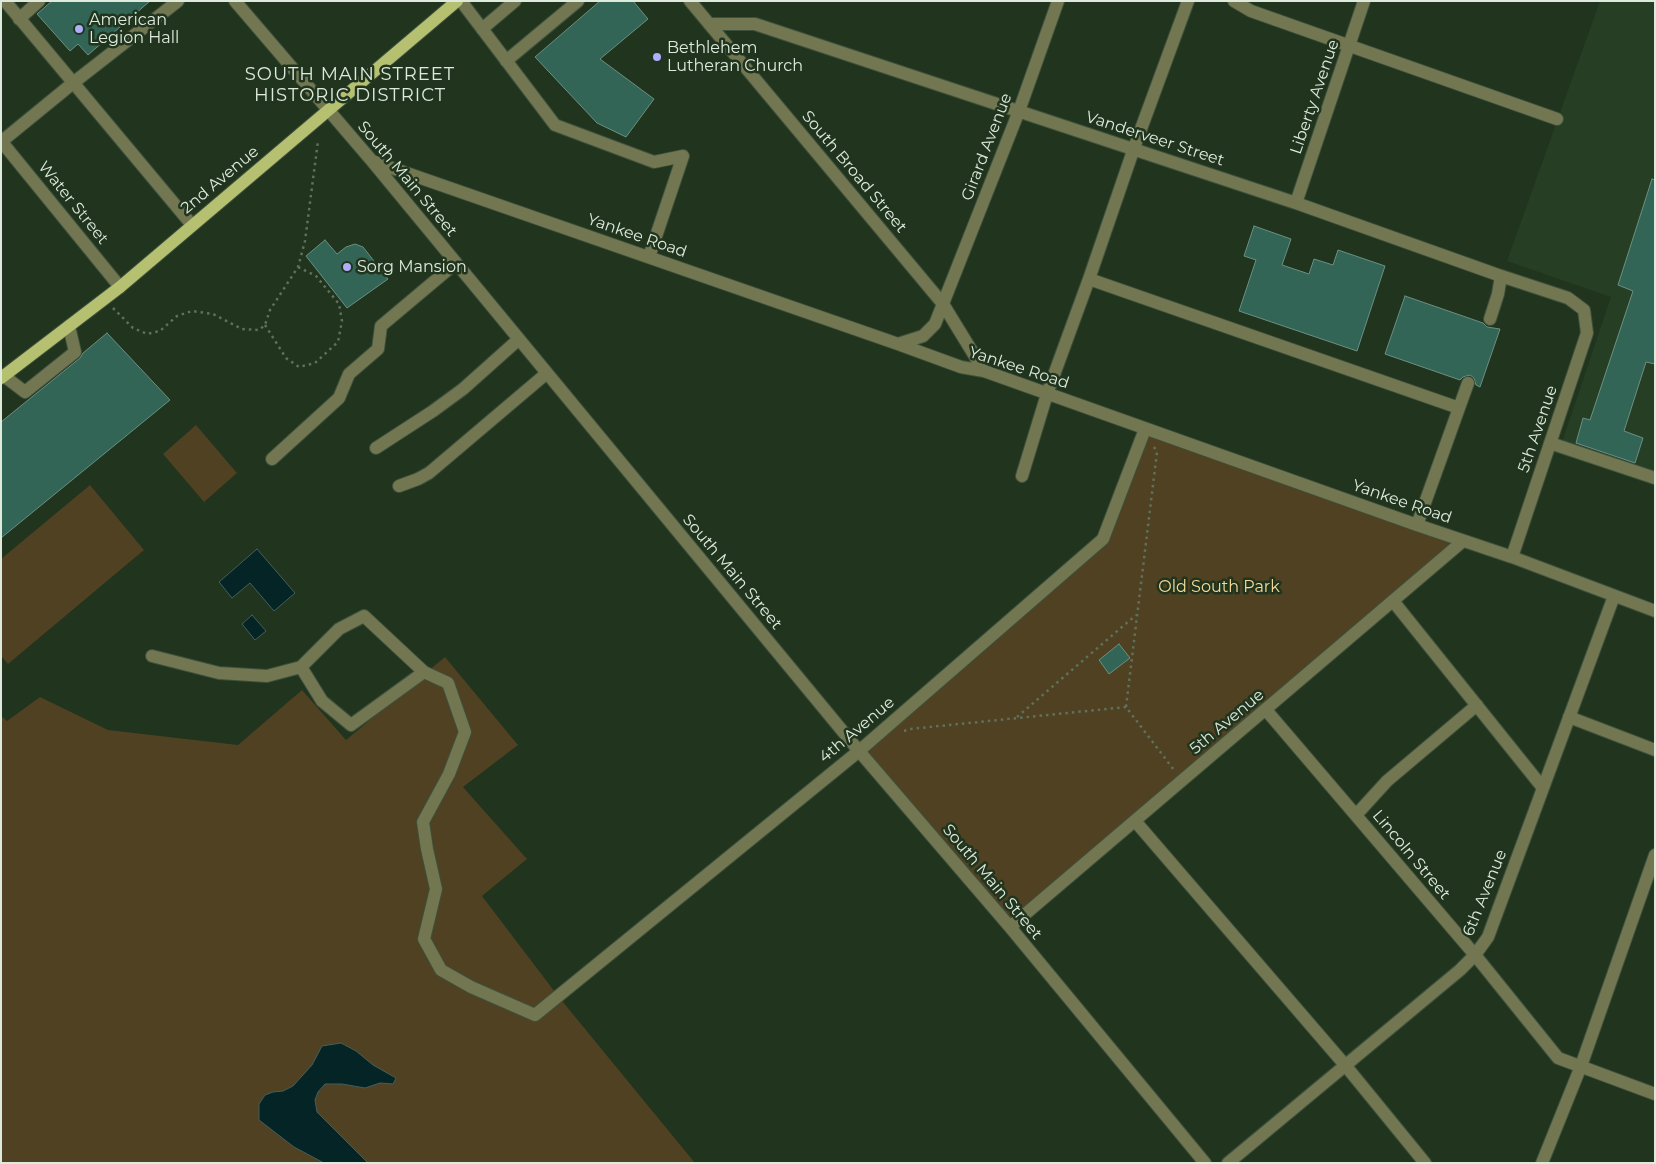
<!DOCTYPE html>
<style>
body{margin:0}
#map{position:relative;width:1656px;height:1164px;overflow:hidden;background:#20341e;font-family:Montserrat,sans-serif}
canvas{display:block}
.frame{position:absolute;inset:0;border:2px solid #ddeadc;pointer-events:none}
</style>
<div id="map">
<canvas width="1656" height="1164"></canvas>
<div class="frame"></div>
</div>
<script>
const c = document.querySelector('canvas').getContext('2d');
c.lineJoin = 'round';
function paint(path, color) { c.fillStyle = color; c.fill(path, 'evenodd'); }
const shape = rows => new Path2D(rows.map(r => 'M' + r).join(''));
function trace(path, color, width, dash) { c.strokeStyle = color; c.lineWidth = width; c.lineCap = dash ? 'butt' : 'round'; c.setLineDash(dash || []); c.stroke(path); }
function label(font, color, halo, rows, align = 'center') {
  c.font = font + ' Montserrat,sans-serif'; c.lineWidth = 5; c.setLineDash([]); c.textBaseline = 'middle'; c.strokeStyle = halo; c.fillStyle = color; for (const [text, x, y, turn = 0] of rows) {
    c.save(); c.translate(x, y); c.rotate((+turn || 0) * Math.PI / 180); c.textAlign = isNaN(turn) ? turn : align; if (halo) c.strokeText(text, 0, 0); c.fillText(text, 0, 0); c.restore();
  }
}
const built = shape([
 [1600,1,1655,1,1655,473,1562,442,1611,297,1507,261]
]);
const green = shape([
 [196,425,237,473,204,502,163,454],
 [1145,429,1463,541,1010,927,859,751,1103,539],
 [90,485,144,550,8,664,1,656,1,559],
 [445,657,518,745,463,787,527,859,482,896,558,996,695,1163,1,1163,1,716,7,721,40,697,108,730,238,745,302,690,346,740]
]);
const water = shape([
 [257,549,295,593,274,611,250,583,232,598,219,582,257,549],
 [252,615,266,631,255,640,242,624,252,615],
 [341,1043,356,1051,373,1065,396,1078,393,1084,380,1083,365,1088,342,1084,325,1084,318,1092,315,1100,317,1112,368,1163,324,1163,294,1147,259,1120,259,1104,265,1095,273,1092,283,1091,293,1086,312,1065,322,1046,341,1043]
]);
const building = shape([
 [52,1,150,1,88,55,78,44,70,51,37,14,52,1],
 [600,1,633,1,648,19,600,59,654,99,626,137,597,123,535,57,600,1],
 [1652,179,1655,180,1655,364,1646,362,1624,431,1643,438,1635,463,1576,443,1583,418,1590,420,1633,291,1618,285,1652,179],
 [1254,226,1291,239,1282,265,1309,274,1314,259,1333,265,1338,250,1385,266,1357,351,1239,311,1256,260,1244,256,1254,226],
 [325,240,337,254,346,247,355,244,363,247,388,279,347,308,306,256,325,240],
 [1405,296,1483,323,1487,327,1500,329,1480,387,1476,385,1474,378,1470,375,1463,377,1460,380,1385,354,1405,296],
 [107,333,170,400,1,538,1,422,80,358,83,353,107,333],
 [1119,644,1130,658,1109,674,1099,660,1119,644]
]);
const path = shape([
 [113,308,133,328,147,334,160,331,177,316,192,311,213,314,242,329,259,330,265,325,270,310,298,267,305,241,318,141],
 [265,325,286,358,299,367,315,363,338,342,342,321,339,304,316,276,298,267],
 [1154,447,1157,452,1126,707,1174,770],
 [1017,717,1136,615],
 [904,731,910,729,1126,707]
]);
const minor = shape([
 [5,1,192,225],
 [235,1,372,161,859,751,1010,927,1205,1163],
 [461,1,555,125,654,162,683,156],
 [690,1,943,304,984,371],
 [1234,1,1251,11,1557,119],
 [19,19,39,1],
 [709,24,755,24,1296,203,1501,276,1568,298,1584,310,1587,333,1512,557],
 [482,29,515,1],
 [506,61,578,1],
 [1,141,120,287],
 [2,141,73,83,178,1],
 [372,161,898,344,961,367,984,371,1417,525,1512,557,1655,611],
 [1296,203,1364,1],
 [649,257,683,156],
 [1089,279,1459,408],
 [1490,319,1498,294,1501,276],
 [898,344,923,336,935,324,1019,111,1058,1],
 [4,376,25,392,75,352,69,326],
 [1550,443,1655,478],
 [376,448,433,411,463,389,519,339],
 [272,459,339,398,349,374,378,349,381,326,456,263],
 [1022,476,1047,394,1089,279,1134,148,1188,1],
 [399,486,418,479,429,473,547,373],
 [1417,525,1468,383],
 [1393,601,1543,788],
 [152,656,219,673,267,676,301,667],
 [424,672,351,725,322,701,301,667,339,629,364,616,424,672,448,683,465,732,449,774,423,822,427,849,436,889,424,939,441,970,471,987,535,1015,859,751,1103,539,1145,429],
 [1266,710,1475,955,1558,1058,1655,1094],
 [1569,717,1655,750],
 [1356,815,1387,781,1477,705],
 [1135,821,1345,1065,1425,1163],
 [1010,927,1463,541],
 [1228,1163,1460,970,1475,955,1488,937,1614,596],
 [1542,1163,1581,1066,1655,855]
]);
const major = shape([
 [1,378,120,287,457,1]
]);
const markers = [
 [79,29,5,"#aeaefb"],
 [657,57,5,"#aeaefb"],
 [347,267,5,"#aeaefb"]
];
const poiNames = [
 ["American",89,20],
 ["Legion Hall",89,38],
 ["Bethlehem",667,48],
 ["Lutheran Church",667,66],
 ["Sorg Mansion",357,267]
];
const streetNames = [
 ["Liberty Avenue",1315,97,-71],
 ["Vanderveer Street",1155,139,18],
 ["Girard Avenue",987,147,-69],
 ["South Broad Street",854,172,50],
 ["South Main Street",407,179,50],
 ["2nd Avenue",220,180,-40],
 ["Water Street",73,203,51],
 ["Yankee Road",637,236,19],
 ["Yankee Road",1019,368,18],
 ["5th Avenue",1538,429,-71],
 ["Yankee Road",1402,502,19],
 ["South Main Street",732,572,50],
 ["5th Avenue",1227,722,-40],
 ["4th Avenue",857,730,-40],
 ["Lincoln Street",1411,855,50],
 ["South Main Street",992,882,50],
 ["6th Avenue",1485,893,-68]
];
const parkNames = [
 ["Old South Park",1219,587]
];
const neighbourhoodNames = [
 ["SOUTH MAIN STREET",350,75],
 ["HISTORIC DISTRICT",350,96]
];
paint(built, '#263f24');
paint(green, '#4f4121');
paint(water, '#042425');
trace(water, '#455f5c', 1);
paint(building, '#326555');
trace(building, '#6b9083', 1);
trace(minor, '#3e513c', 14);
trace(major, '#3e513c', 14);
trace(path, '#5f715d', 2.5, [2.5, 4]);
trace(minor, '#727752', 12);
trace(major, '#b6c071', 12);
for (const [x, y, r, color] of markers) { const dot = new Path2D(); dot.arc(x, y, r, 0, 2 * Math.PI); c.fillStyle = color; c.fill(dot); trace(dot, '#20341e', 2); }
label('16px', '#ddeadc', '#20341e', poiNames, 'left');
label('16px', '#ddeadc', '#20341e', streetNames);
label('16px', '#f8da96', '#20341e', parkNames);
c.letterSpacing = '1px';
label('18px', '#ddeadc', '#20341e', neighbourhoodNames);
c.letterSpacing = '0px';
</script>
